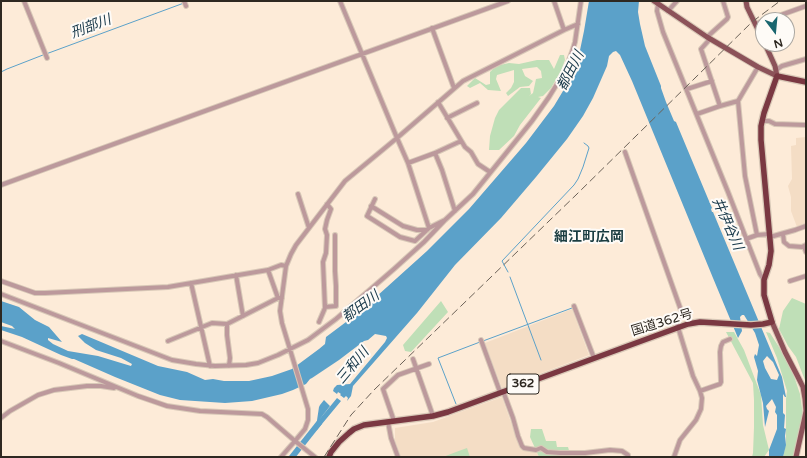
<!DOCTYPE html>
<meta charset="utf-8">
<style>
body{margin:0}
#map{position:relative;width:807px;height:458px;overflow:hidden;background:#fdebd8;font-family:"Varela Round",sans-serif}
canvas{display:block}
.frame{position:absolute;inset:0;border:2px solid #2e2821;pointer-events:none}
.north{position:absolute;left:755px;top:12px;width:40px;height:40px;box-sizing:border-box;background:#fefbf7;border:1px solid #aba7a1;border-radius:50%;rotate:164deg;font-size:11px;font-weight:700;line-height:16px;text-align:center;color:#2e2821}
.north::after{content:'';display:block;margin:auto;width:14px;height:18px;background:#1a666f;clip-path:polygon(50% 0,100% 100%,50% 72%,0 100%)}
</style>
<div id="map">
<canvas width="807" height="458"></canvas>
<div class="frame"></div>
<div class="north">N</div>
</div>
<script>
const c = document.querySelector('canvas').getContext('2d');
c.lineJoin = 'round';
function paint(path, color) { c.fillStyle = color; c.fill(path, 'evenodd'); }
const shape = rows => new Path2D(rows.map(r => 'M' + r).join(''));
function trace(path, color, width, dash) { c.strokeStyle = color; c.lineWidth = width; c.lineCap = dash ? 'butt' : 'round'; c.setLineDash(dash || []); c.stroke(path); }
function label(font, color, halo, rows, align = 'center') {
  c.font = font + ' "Varela Round","Noto Sans JP",sans-serif'; c.lineWidth = 4; c.setLineDash([]); c.textBaseline = 'middle'; c.strokeStyle = halo; c.fillStyle = color; for (const [text, x, y, turn = 0] of rows) {
    c.save(); c.translate(x, y); c.rotate((+turn || 0) * Math.PI / 180); c.textAlign = isNaN(turn) ? turn : align; if (halo) c.strokeText(text, 0, 0); c.fillText(text, 0, 0); c.restore();
  }
}
const built = shape([
 [806,137,806,224,797,227,791,211,791,197,788,186,792,179,791,146,796,145,796,138],
 [572,309,589,355,502,388,485,343],
 [502,397,520,448,536,450,539,457,401,457,395,440,395,428,433,422]
]);
const green = shape([
 [560,55,564,55,565,60,561,71,551,88,543,96,538,97,541,98,520,125,514,136,499,150,489,150,490,136,495,118,499,110,521,88,530,88,531,94,529,96,533,93,536,79,542,78,541,71,537,67,522,69,525,76,533,81,529,86,520,87,508,96,506,93,511,88,514,82,514,70,497,75,496,79,501,91,488,90,480,83,470,88,467,86,475,78,486,85,490,84,490,72,493,69,500,65,509,63,519,64,537,60,549,60,554,69],
 [792,298,806,304,806,383,796,357,788,346,779,329,783,311],
 [441,301,448,312,411,352,405,351,403,345],
 [726,332,734,332,744,350,761,395,763,425,769,450,764,457,752,457,753,453,754,427,754,400,753,383],
 [766,332,770,333,779,347,793,373,800,394,803,415,793,457,783,457,786,443,786,399,787,391,777,358],
 [531,429,542,429,546,441,556,441,557,447,568,447,571,457,539,457,530,437],
 [467,448,470,457,443,457,456,452]
]);
const water = shape([
 [589,1,639,1,638,12,640,24,645,46,661,86,661,88,666,102,674,121,676,122,691,158,709,201,712,208,711,209,712,212,713,212,782,377,786,397,785,397,783,394,783,413,785,415,784,428,786,429,785,436,786,445,783,457,769,457,769,450,777,429,777,415,775,412,776,407,772,399,766,406,767,409,769,411,765,427,763,403,757,380,758,371,754,357,755,354,757,356,759,345,755,333,744,315,742,315,740,317,742,331,738,338,713,278,632,81,620,55,616,51,613,52,609,56,607,66,593,98,583,116,567,139,536,177,501,218,455,265,417,313,353,386,351,396,347,401,348,398,346,396,344,398,340,395,341,394,338,392,337,394,333,391,334,388,337,385,350,384,385,342,387,338,386,336,375,334,368,340,364,341,339,360,312,378,310,379,306,384,293,390,282,394,252,401,225,403,180,400,160,395,115,377,74,359,72,359,61,355,22,337,1,330,1,326,15,329,12,326,1,322,1,301,19,307,35,320,49,327,62,342,48,338,48,340,53,344,68,351,98,356,131,366,132,364,121,358,96,350,85,343,78,336,82,334,158,366,187,372,205,380,213,379,224,381,249,381,272,376,292,369,319,349,325,344,326,337,350,319,357,316,377,296,427,251,469,209,526,143,554,106,569,81,579,55,584,31],
 [767,356,773,362,779,375,777,380,771,379,765,368,763,361],
 [337,398,341,401,317,430,312,433,316,427,319,407,320,405,324,400,330,406,319,420]
]);
const stream = shape([
 [46,54,184,3],
 [1,72,7,69,43,55],
 [508,272,502,261,574,185,578,179,583,167,589,148,588,146,584,143],
 [510,277,541,360],
 [483,341,572,308],
 [456,404,438,358,480,342]
]);
const river = shape([
 [292,457,319,423]
]);
const minor = shape([
 [24,1,47,58],
 [184,1,186,6],
 [658,4,657,11,663,32,728,192,760,274,764,280],
 [668,11,677,1],
 [767,20,806,6],
 [755,24,763,21],
 [432,28,454,88],
 [564,30,578,24],
 [707,37,727,19,728,17,723,1],
 [710,39,701,49,720,106],
 [776,70,782,66,806,59],
 [687,89,712,81],
 [738,101,745,176,757,235],
 [438,102,465,147,471,152,478,164,490,172],
 [697,114,720,106,738,101,758,67],
 [447,118,477,103],
 [762,121,769,121,775,124,806,125],
 [625,152,683,316,678,318,676,321,677,324,693,376,700,391,702,398,701,409,696,420,680,440,674,457],
 [435,153,442,170,455,211],
 [408,163,435,153,461,141],
 [1,185,508,1],
 [298,194,309,228],
 [375,199,367,216,400,237,415,241,429,228,445,220,473,194,532,121,549,97,565,71,572,52,575,42,581,1],
 [371,206,403,226,417,230,427,230],
 [429,228,408,163,397,138,463,81,564,30,554,1],
 [783,234,784,242,789,246,802,247,806,245],
 [770,237,795,230,806,226],
 [746,239,757,235,770,234],
 [804,246,806,252],
 [268,270,278,298],
 [236,275,243,316],
 [1,281,35,293,45,293,168,287,268,270,281,265,286,266],
 [790,281,806,276],
 [191,283,210,366],
 [1,294,172,360,196,364,215,366,246,365,258,363,278,355,308,340,336,319,394,269,424,242,445,220],
 [574,306,594,358],
 [325,307,336,306,336,286,335,271,335,235],
 [319,322,325,308,323,262,326,253,327,235,325,229,327,220,331,209,327,204],
 [227,324,227,335,230,358,229,366],
 [481,340,500,392],
 [1,341,59,363,138,396,167,406,200,411,262,414,267,417,295,441,305,429,308,420,308,409,282,323,280,311,286,266,291,254,296,245,345,181,397,138,340,1],
 [168,341,212,323,227,324,278,298,282,298],
 [413,359,433,416],
 [503,391,513,418,518,436,522,446,524,448,536,450,541,448,547,452,560,453,585,453,610,450,622,451,628,455,628,457],
 [700,391,720,384,721,382,720,352,721,346,723,342,730,339],
 [1,418,10,411,38,395,54,390,87,386,101,386,114,388],
 [394,421,383,389,398,375,429,364],
 [388,422,391,438,398,457],
 [281,457,295,441,315,457]
]);
const major = shape([
 [654,1,707,37,758,67,777,76],
 [746,1,747,7,763,40],
 [765,44,775,66,777,76],
 [772,322,785,352,798,377,803,387,805,399,806,411,804,421,796,457]
]);
const highway = shape([
 [329,457,331,452,339,442,349,433,354,429,364,425,433,416,448,412,655,336,688,324,700,322,751,325,763,324,772,322,764,295,764,280,769,265,771,251,761,140,761,126,764,113,777,76,806,82]
]);
const rail = shape([
 [324,457,351,415,374,390,577,194,752,22,780,1]
]);
const shields = [
 [523,384,32]
];
const shieldNames = [
 ["362",523,384]
];
const streetNames = [
 ["国道362号",662,323,-17]
];
const waterNames = [
 ["刑部川",91,27,-21],
 ["都田川",571,71,-63],
 ["井伊谷川",727,224,66],
 ["都田川",361,307,-36],
 ["三和川",353,366,-50]
];
const neighbourhoodNames = [
 ["細江町広岡",589,237]
];
paint(built, '#f4ddc5');
paint(green, '#bfdfb7');
paint(water, '#5ba1c9');
trace(stream, '#5ba1c9', 1);
trace(river, '#5ba1c9', 6);
trace(minor, '#d8c8b7', 6);
trace(major, '#d8c8b7', 7);
trace(highway, '#d8c8b7', 8);
trace(minor, '#bc999c', 4);
trace(major, '#8c5259', 5);
trace(highway, '#7a3842', 5.5);
trace(rail, '#6b6157', 1, [8, 4]);
for (const [x, y, w] of shields) { const box = new Path2D(); box.roundRect(x - w / 2, y - 10, w, 20, 3); c.fillStyle = '#fefbf7'; c.fill(box); trace(box, '#2e2821', 1); }
label('bold 12px', '#2e2821', null, shieldNames);
label('13px', '#2e2821', '#fefbf7', streetNames);
label('italic 14px', '#183849', '#fefbf7', waterNames);
label('bold 14px', '#1b3d41', '#fefbf7', neighbourhoodNames);
</script>
